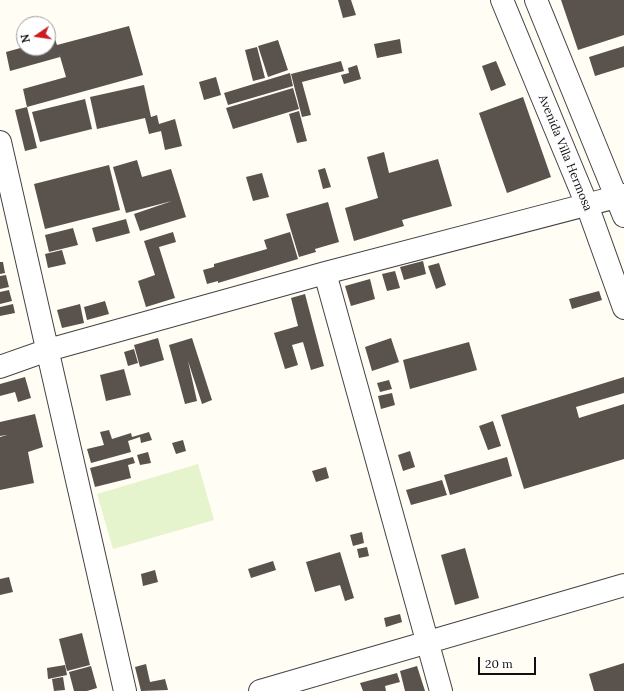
<!DOCTYPE html>
<style>
body{margin:0}
#map{position:relative;width:624px;height:691px;overflow:hidden;background:#fffdf4;font-family:Lora,serif}
canvas{display:block}
.north{position:absolute;left:16px;top:16px;width:40px;height:40px;box-sizing:border-box;background:#fff;border:1px solid #9f9f9f;border-radius:50%;rotate:257deg;font-size:11px;font-weight:700;line-height:16px;text-align:center;color:#101010}
.north::after{content:'';display:block;margin:auto;width:14px;height:18px;background:#cd1c20;clip-path:polygon(50% 0,100% 100%,50% 72%,0 100%)}
.scale{position:absolute;left:478px;top:657px;width:58px;height:18px;box-sizing:border-box;border:2px solid #101010;border-top:0;padding-left:5px;font-size:12px;line-height:14px;white-space:nowrap;color:#101010;-webkit-text-stroke:3px #fff;paint-order:stroke}
</style>
<div id="map">
<canvas width="624" height="691"></canvas>
<div class="north">N</div>
<div class="scale">20 m</div>
</div>
<script>
const c = document.querySelector('canvas').getContext('2d');
c.lineJoin = 'round';
function paint(path, color) { c.fillStyle = color; c.fill(path, 'evenodd'); }
const shape = rows => new Path2D(rows.map(r => 'M' + r).join(''));
function trace(path, color, width, dash) { c.strokeStyle = color; c.lineWidth = width; c.lineCap = dash ? 'butt' : 'round'; c.setLineDash(dash || []); c.stroke(path); }
function label(font, color, halo, rows, align = 'center') {
  c.font = font + ' Lora,serif'; c.lineWidth = 4; c.setLineDash([]); c.textBaseline = 'middle'; c.strokeStyle = halo; c.fillStyle = color; for (const [text, x, y, turn = 0] of rows) {
    c.save(); c.translate(x, y); c.rotate((+turn || 0) * Math.PI / 180); c.textAlign = isNaN(turn) ? turn : align; if (halo) c.strokeText(text, 0, 0); c.fillText(text, 0, 0); c.restore();
  }
}
const pitch = shape([
 [198,464,214,520,113,549,97,494]
]);
const building = shape([
 [338,0,351,0,356,15,343,18],
 [561,0,624,0,624,35,578,50],
 [129,26,143,75,27,107,23,89,66,77,59,53,60,57,10,71,6,52,24,47,48,48,48,41,55,39,57,45],
 [400,39,402,53,377,58,374,44],
 [278,40,288,70,268,77,258,46],
 [624,46,624,67,595,76,589,57],
 [257,47,265,78,253,81,245,50],
 [341,61,344,71,302,82,311,115,302,117,291,74],
 [496,61,506,85,491,91,482,66],
 [357,65,361,79,344,84,341,75,349,73,348,68],
 [290,73,293,86,228,105,224,93],
 [216,77,221,95,204,100,199,82],
 [144,85,151,117,157,115,159,124,175,119,182,146,165,150,161,131,149,134,145,118,97,129,90,97],
 [293,88,299,109,233,129,226,108],
 [523,97,551,177,507,193,479,113],
 [85,99,92,129,40,142,32,112],
 [27,107,37,148,25,151,15,110],
 [299,111,307,141,297,143,289,114],
 [384,152,389,173,438,159,452,206,402,220,404,226,354,241,345,208,378,198,367,157],
 [137,160,142,177,171,169,186,217,140,231,134,214,172,201,126,213,113,167],
 [109,165,120,210,45,229,34,184],
 [325,168,331,187,323,189,318,170],
 [262,173,269,197,253,201,246,177],
 [328,202,339,242,315,249,316,252,299,257,286,214],
 [126,219,130,233,96,242,92,228],
 [73,228,78,245,49,252,45,235],
 [173,232,176,242,159,247,175,298,146,307,138,281,155,275,144,241],
 [290,232,298,259,218,283,218,281,207,284,203,270,214,267,214,264,267,249,264,240],
 [62,250,66,264,48,268,45,254],
 [423,261,426,274,404,280,400,267],
 [0,262,3,262,5,273,0,274],
 [439,263,446,285,436,289,428,266],
 [395,271,400,288,387,291,382,274],
 [6,275,9,287,0,289,0,276],
 [370,279,375,299,351,306,345,286],
 [9,290,12,301,0,304,0,292],
 [599,291,602,300,572,309,569,299],
 [305,294,324,366,311,370,303,342,292,345,298,365,285,369,274,333,298,326,291,298],
 [105,301,109,314,87,320,84,307],
 [13,304,15,313,0,316,0,307],
 [80,304,84,323,62,328,57,310],
 [158,338,164,360,140,367,134,345],
 [192,338,212,400,202,404,188,361,197,401,185,404,169,345],
 [391,338,399,362,372,371,365,347],
 [469,342,477,370,410,389,403,360],
 [134,349,138,363,128,366,124,352],
 [124,369,131,395,106,401,100,375],
 [25,377,31,398,18,402,15,392,0,396,0,384],
 [624,377,624,393,576,407,579,418,624,404,624,459,524,489,501,415],
 [389,380,392,389,380,392,377,383],
 [392,393,395,405,381,409,378,396],
 [35,414,43,447,28,452,34,483,0,490,0,437,7,435,0,436,0,422],
 [493,421,501,446,488,450,479,426],
 [109,430,112,439,131,433,132,437,149,432,152,440,141,443,140,437,128,441,131,452,91,463,87,449,104,445,100,432],
 [183,440,186,451,176,454,172,443],
 [410,451,415,467,403,471,398,455],
 [148,452,151,463,140,465,137,455],
 [133,457,135,463,128,465,131,478,95,487,90,468],
 [507,457,512,476,450,495,444,475],
 [326,467,329,478,316,482,312,471],
 [442,480,447,495,411,505,406,490],
 [362,532,364,543,353,546,350,535],
 [367,547,369,556,359,558,357,549],
 [465,548,479,598,455,605,441,555],
 [340,552,354,598,345,601,340,585,315,592,306,562],
 [273,561,276,570,251,578,248,569],
 [155,570,158,582,143,586,141,574],
 [9,577,13,592,0,595,0,579],
 [400,614,402,622,386,627,384,618],
 [82,633,90,665,67,671,59,639],
 [624,663,624,691,594,691,589,674],
 [146,664,150,682,165,679,168,690,141,691,135,667],
 [65,665,67,675,48,679,47,668],
 [91,666,97,688,87,691,74,691,69,672],
 [417,666,425,691,405,691,400,671],
 [397,673,400,682,385,686,386,691,363,691,360,683],
 [63,677,65,690,54,691,52,679]
]);
const minor = shape([
 [0,142,125,691],
 [325,273,441,691],
 [0,367,48,350,325,273,624,195],
 [260,691,624,585]
]);
const tertiary = shape([
 [502,0,587,205,624,308],
 [536,0,624,216]
]);
const streetNames = [
 ["Avenida Villa Hermosa",565,153,68]
];
paint(pitch, '#e5f4cc');
paint(building, '#5a524c');
trace(minor, '#434343', 24);
trace(tertiary, '#434343', 24);
trace(minor, '#fff', 22);
trace(tertiary, '#fff', 22);
label('12px', '#101010', '#fff', streetNames);
</script>
